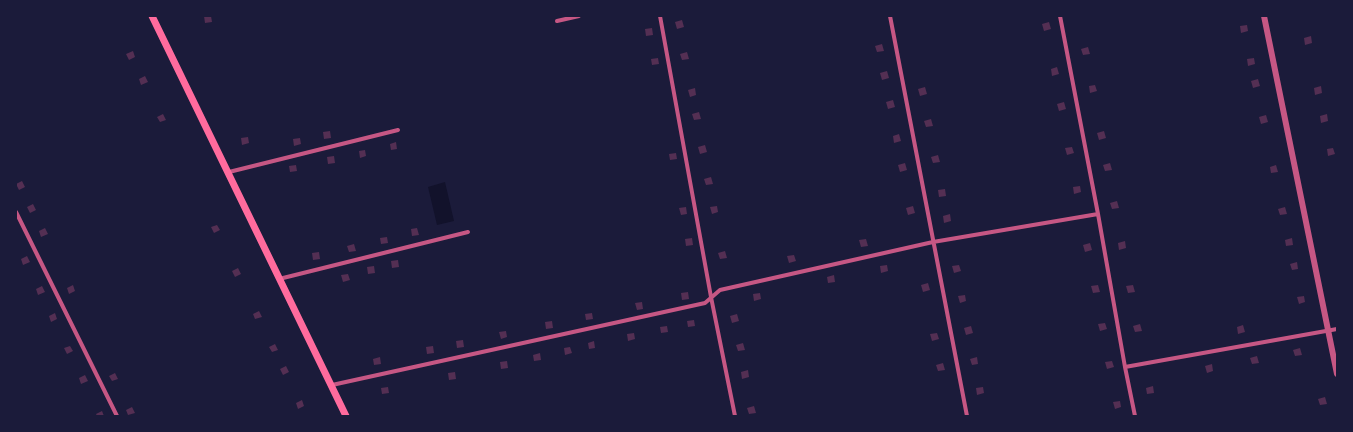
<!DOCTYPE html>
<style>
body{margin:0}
#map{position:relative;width:1353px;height:432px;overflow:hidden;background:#1b1b3a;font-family:Commissioner,sans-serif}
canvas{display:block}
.frame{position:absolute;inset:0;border:17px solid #1b1b3a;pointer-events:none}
</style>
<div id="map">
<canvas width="1353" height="432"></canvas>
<div class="frame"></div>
</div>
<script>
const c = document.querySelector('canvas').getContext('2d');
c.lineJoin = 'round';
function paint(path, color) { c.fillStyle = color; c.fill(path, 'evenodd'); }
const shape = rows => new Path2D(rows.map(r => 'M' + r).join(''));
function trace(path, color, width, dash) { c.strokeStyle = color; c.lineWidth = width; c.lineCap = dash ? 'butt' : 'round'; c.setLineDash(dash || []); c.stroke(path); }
const water = shape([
 [445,182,454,221,437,225,428,187]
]);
const building = shape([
 [204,16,211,16,212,22,205,23],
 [682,20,684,27,677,29,675,22],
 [1049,22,1051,29,1044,31,1042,24],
 [1247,25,1248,31,1241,33,1240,26],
 [652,28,653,35,646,36,645,29],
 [1311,36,1312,43,1305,45,1304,38],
 [882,44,884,51,877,52,875,46],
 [1088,47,1090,54,1083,55,1081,49],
 [133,51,135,57,129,60,126,54],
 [687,52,689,59,682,60,680,54],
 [658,58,659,64,652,65,651,59],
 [1254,58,1255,64,1248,66,1247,59],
 [1057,67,1059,74,1052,76,1051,69],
 [887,71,889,78,882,80,880,73],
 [145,76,148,82,141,85,139,79],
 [1258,79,1260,86,1253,88,1251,81],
 [1095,85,1097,91,1090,93,1089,86],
 [1321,86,1322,93,1315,95,1314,88],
 [925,87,927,94,920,96,918,89],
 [695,88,696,95,690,97,688,90],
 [893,100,895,107,888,109,886,102],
 [1064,102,1066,109,1059,111,1057,104],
 [699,112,701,119,694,120,692,114],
 [163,114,166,120,160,122,157,117],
 [1327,114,1328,121,1321,123,1320,116],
 [1266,115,1268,122,1261,124,1259,117],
 [931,119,933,126,926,127,924,121],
 [330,131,331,138,324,139,323,132],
 [1104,131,1106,138,1099,140,1097,133],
 [899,134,901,141,894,143,893,136],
 [248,137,249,143,242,145,241,138],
 [300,138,301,144,294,146,293,139],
 [396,142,397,149,391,150,390,144],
 [705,145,707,152,700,154,698,147],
 [1072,147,1074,153,1067,155,1065,148],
 [1333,148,1335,154,1328,156,1327,149],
 [365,150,366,156,360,158,359,151],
 [676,153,677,159,670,160,669,154],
 [938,155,940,162,933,163,931,157],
 [334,156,335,163,328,164,327,157],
 [905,163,907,170,900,172,898,165],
 [1110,163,1112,170,1105,171,1103,165],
 [296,165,297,171,290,172,289,166],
 [1276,165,1278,172,1271,173,1270,167],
 [711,177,713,184,706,185,704,179],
 [22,181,25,187,19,190,16,184],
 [1080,186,1081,192,1074,194,1073,187],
 [945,189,946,196,939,197,938,190],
 [1117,201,1119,208,1112,209,1110,203],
 [33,204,36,210,30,213,27,207],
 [717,206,718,212,712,214,710,207],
 [913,206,915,213,908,215,906,208],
 [686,207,687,214,681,215,679,208],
 [1285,207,1287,214,1280,215,1278,209],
 [950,214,951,221,944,223,943,216],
 [217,225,220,230,214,233,211,227],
 [45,228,48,234,41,237,39,231],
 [417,228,419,235,412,236,411,229],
 [387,237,388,243,381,244,380,238],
 [692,238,693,245,686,246,685,239],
 [1292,238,1293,245,1286,246,1285,240],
 [866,239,868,246,861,247,859,240],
 [1125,241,1126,248,1119,250,1118,243],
 [1090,243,1092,250,1085,252,1083,245],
 [354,244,356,251,349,252,347,246],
 [725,251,727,258,720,259,718,253],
 [319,252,320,259,313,260,312,253],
 [794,255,796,261,789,263,787,256],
 [27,256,30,262,23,265,21,259],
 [398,260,399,267,392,268,391,261],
 [1297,262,1298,269,1292,270,1290,264],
 [887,265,888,271,881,273,880,266],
 [959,265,961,271,954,273,952,266],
 [374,266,375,273,368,274,367,267],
 [238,268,241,274,235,277,232,271],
 [348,274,350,280,343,282,341,275],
 [834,275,835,282,828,283,827,277],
 [928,283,930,290,923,292,921,285],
 [73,285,75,291,69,294,67,288],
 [1098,285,1100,292,1093,293,1091,286],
 [1133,285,1135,292,1128,293,1126,286],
 [42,286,45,292,38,295,36,289],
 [688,292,689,299,682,300,681,293],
 [760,293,761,299,754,301,753,294],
 [965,295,966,301,960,303,958,296],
 [1304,296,1305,302,1299,304,1297,297],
 [642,302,643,309,637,310,635,303],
 [259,311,262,317,255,319,253,314],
 [55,313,57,319,51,322,49,316],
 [592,313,593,319,586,320,585,314],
 [737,314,739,321,732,323,730,316],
 [694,320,695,326,688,327,687,321],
 [552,321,553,328,546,329,545,322],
 [1105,323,1107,329,1100,331,1098,324],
 [1140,324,1142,331,1135,332,1133,326],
 [1243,325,1245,332,1238,334,1237,327],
 [667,326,668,332,661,333,660,327],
 [971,326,973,333,966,335,964,328],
 [506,331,507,337,501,339,499,332],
 [634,333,635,339,628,341,627,334],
 [937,333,939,339,932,341,930,334],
 [463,340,464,347,457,348,456,341],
 [594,341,595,348,589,349,588,343],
 [743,343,745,350,738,351,736,345],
 [275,344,278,350,272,352,269,347],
 [70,346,73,351,67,354,64,348],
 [433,346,434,353,427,354,426,347],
 [570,347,572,353,565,355,564,348],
 [1300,348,1302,355,1295,356,1293,350],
 [540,353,541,360,534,361,533,355],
 [1257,356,1259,363,1252,364,1250,358],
 [380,357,381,364,374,365,373,359],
 [977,357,978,364,972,365,970,359],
 [507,361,508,368,501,369,500,362],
 [1112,361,1114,367,1107,369,1105,362],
 [943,363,945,370,938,371,936,365],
 [1212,364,1213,371,1207,373,1205,366],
 [286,366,289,372,283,375,280,369],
 [748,370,749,377,742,379,741,372],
 [455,372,456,379,449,380,448,373],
 [115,373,118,379,112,381,109,376],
 [85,375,88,381,81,384,79,378],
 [1153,386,1154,393,1147,394,1146,388],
 [388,387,389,393,382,394,381,388],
 [983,387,984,393,977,395,976,388],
 [1325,397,1327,404,1320,405,1318,399],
 [302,400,304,406,298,409,296,403],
 [1120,401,1121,407,1115,409,1113,402],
 [754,406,756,413,749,414,747,408],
 [132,407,135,413,128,415,126,410],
 [102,411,104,416,97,416,96,414]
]);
const minor = shape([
 [660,16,711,297,735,416],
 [890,16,967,416],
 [1060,16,1098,214,1125,367,1135,416],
 [557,21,579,16],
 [229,172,398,130],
 [16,212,117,416],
 [279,279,468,232],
 [1125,367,1337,329],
 [332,385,705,303,720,290,933,242,1098,214]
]);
const tertiary = shape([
 [1264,16,1337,374]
]);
const secondary = shape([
 [152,16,346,416]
]);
paint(water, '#12122b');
paint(building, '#542f53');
trace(minor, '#c65784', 4);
trace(tertiary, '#c65784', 6);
trace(secondary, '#ff6b9d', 7);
</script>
